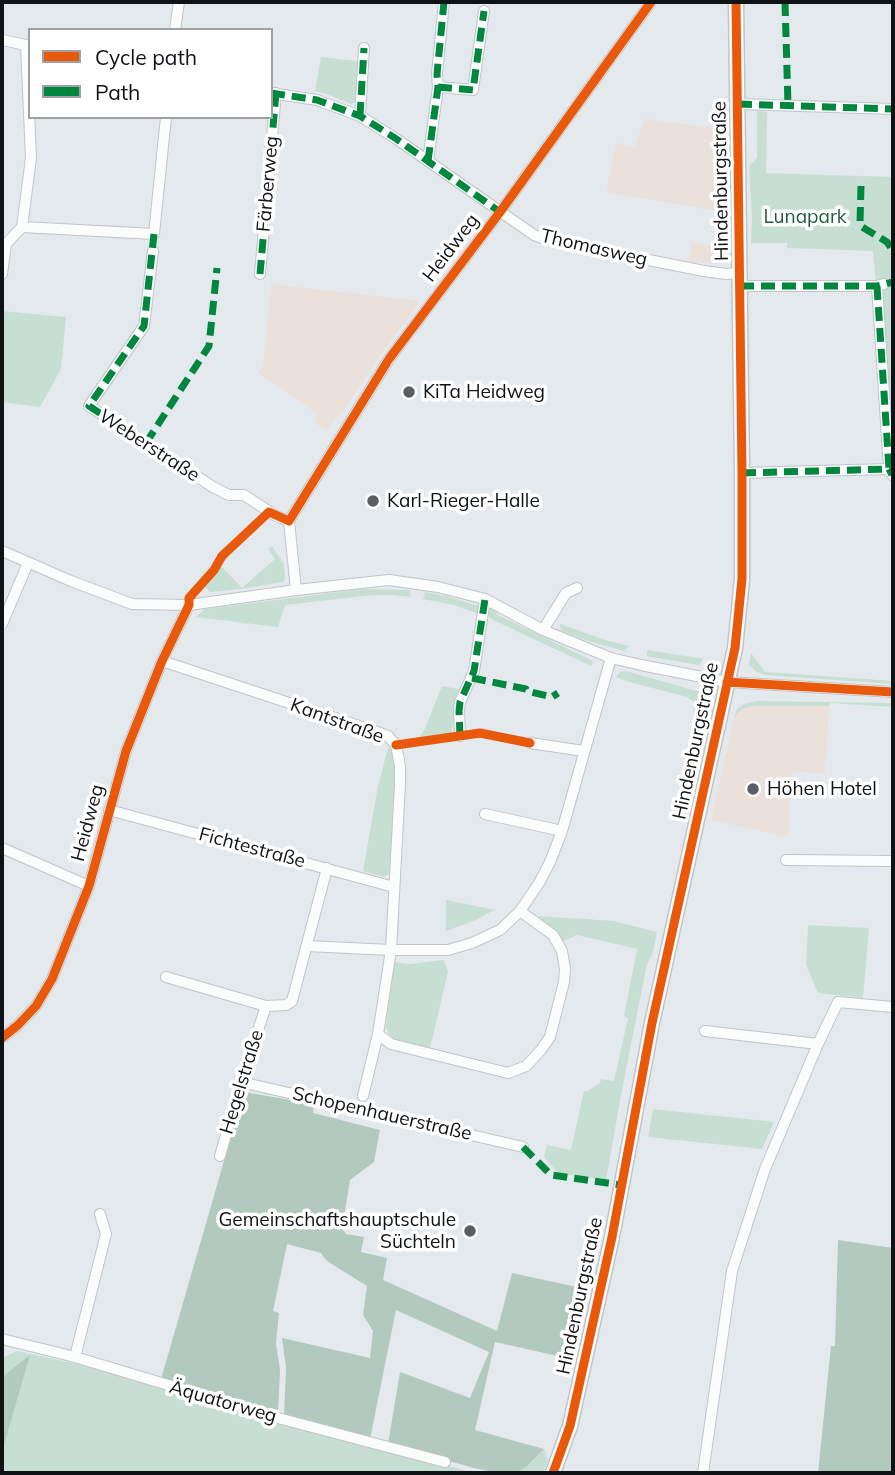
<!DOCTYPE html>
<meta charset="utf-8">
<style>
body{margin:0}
#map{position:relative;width:895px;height:1475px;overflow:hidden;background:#e4e9ee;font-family:Mulish,sans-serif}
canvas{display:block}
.frame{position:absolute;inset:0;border:4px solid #101316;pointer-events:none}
.legend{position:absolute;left:28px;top:28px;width:245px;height:91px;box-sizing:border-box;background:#fff;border:2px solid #9fa1a2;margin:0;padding:9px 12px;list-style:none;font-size:21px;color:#101316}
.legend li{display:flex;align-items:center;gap:14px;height:35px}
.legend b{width:35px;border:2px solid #9fa1a2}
</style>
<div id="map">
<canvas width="895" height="1475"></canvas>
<div class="frame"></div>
<ul class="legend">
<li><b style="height:9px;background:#e8590c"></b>Cycle path</li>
<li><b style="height:9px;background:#00873e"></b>Path</li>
</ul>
</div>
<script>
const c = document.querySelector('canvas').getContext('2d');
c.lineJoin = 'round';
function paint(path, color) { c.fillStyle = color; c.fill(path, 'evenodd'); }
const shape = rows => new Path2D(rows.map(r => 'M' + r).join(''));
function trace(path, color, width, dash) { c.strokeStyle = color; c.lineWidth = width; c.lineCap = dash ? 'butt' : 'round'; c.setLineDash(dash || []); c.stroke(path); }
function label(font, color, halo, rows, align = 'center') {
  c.font = font + ' Mulish,sans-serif'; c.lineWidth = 7; c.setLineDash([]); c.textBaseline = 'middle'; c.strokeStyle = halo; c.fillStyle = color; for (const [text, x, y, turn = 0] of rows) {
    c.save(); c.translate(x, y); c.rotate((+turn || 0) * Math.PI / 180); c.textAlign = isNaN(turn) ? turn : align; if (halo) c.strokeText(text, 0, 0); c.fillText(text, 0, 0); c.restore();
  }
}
const commercial = shape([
 [645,119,705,127,724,127,726,210,711,210,606,192,616,143,635,147],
 [692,242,711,246,727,246,728,256,726,261,721,264,688,262],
 [271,284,421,301,381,354,351,400,326,431,315,423,317,415,313,410,258,373,263,366],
 [769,705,829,706,825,774,792,771,788,837,711,820,733,722,737,713,743,709,752,706]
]);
const green = shape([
 [321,57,357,61,361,65,357,100,352,104,326,94,315,91],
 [757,111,767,112,766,173,893,177,893,444,891,442,873,251,787,248,787,243,751,243,752,219,749,166,757,158],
 [2,311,66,317,61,369,40,407,2,402],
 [272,546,284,564,285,579,283,582,241,589,210,592,204,586,221,566,242,588,275,559,268,549],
 [362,589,410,590,411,597,393,595,373,595,285,605,278,627,196,617,205,609],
 [425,592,447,596,478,606,480,604,480,610,476,613,454,605,423,599],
 [490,608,497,611,496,614,593,661,591,666,491,619,487,614],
 [560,624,605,640,629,646,624,651,591,642,561,631],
 [647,650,698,658,703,659,699,665,647,656],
 [751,653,765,672,893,681,893,684,765,675,755,671,749,664],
 [626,671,700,692,707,704,709,713,697,777,692,777,694,707,693,701,687,697,626,681,616,677,620,672],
 [442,686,463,690,458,702,451,734,432,738,412,739,419,737,424,731],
 [757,701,893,703,893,707,830,703,829,706,752,706,743,709,737,713,733,722,737,709,744,704],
 [388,748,391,748,395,759,395,778,390,873,384,877,363,871,378,786],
 [446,900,491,909,496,909,476,920,446,931],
 [538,916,614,921,657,932,653,953,647,964,621,1095,606,1180,558,1173,544,1157,547,1145,571,1150,584,1091,586,1092,600,1083,601,1079,614,1081,628,1018,624,1016,637,949,577,935,564,941],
 [808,925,869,928,863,998,818,993,806,965],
 [444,960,448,972,430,1048,396,1041,389,1035,386,1026,394,962,410,964],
 [653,1109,774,1122,762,1149,648,1137],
 [17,1351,105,1370,474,1473,2,1473,2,1452,29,1356,2,1377,2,1358],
 [544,1449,548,1460,543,1473,513,1473,527,1466]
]);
const forest = shape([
 [244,1092,314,1104,313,1113,380,1130,374,1162,350,1180,342,1229,346,1234,364,1237,361,1252,387,1258,383,1280,497,1331,512,1273,586,1289,571,1359,495,1342,475,1430,544,1449,527,1466,516,1473,498,1473,474,1468,388,1444,400,1372,470,1398,489,1352,396,1310,370,1439,284,1417,286,1368,282,1338,370,1358,373,1331,363,1315,367,1286,327,1261,321,1253,287,1244,273,1311,279,1313,276,1343,280,1370,278,1415,161,1379],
 [838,1240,893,1248,893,1473,818,1473,831,1346,835,1346],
 [30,1355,2,1452,2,1377]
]);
const street = shape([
 [175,30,179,2],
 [2,40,26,45,31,158,22,227],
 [438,87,473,90,484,11],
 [271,93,317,100,360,116,395,138,534,235,548,240,704,271,726,274,740,273],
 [738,104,893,109],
 [360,116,364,48],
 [428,161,438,87,437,74,444,2],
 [2,243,6,244,22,227,154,234,166,117],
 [153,251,144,326,89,406,213,487,229,495,244,495,276,516,289,521],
 [2,274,6,244],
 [260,274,276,93],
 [740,286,877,286,884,284],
 [877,286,889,469,893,468],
 [742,473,889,469,893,476],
 [2,551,71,581,132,604,189,605,296,590,389,580,438,587,485,599,543,630,611,658,641,665,727,682,893,692],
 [296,590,289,521,389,359,500,212,651,2],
 [2,624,28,563],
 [543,630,566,593,577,588],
 [162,661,377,732,388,736,396,745,400,766,400,784,391,950,378,1034,391,1044,508,1073,526,1066,541,1050,550,1037,564,982,565,969,562,951,553,935,520,911],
 [460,736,459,711,460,702,474,671,485,599],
 [530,743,584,751],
 [109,810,394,887],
 [485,814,562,831],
 [2,848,89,886],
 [786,860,893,861],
 [307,946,391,950,448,950,472,943,500,930,520,911,539,883,550,862,562,831,611,658],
 [166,977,266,1006],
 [705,1031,818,1044],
 [2,1038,18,1025,36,1006,52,979,89,886,126,751,162,661,189,605],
 [241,1082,523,1147],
 [363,1096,378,1034],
 [220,1156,241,1082,266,1006,286,1005,292,1001,327,868],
 [2,1339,75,1357,278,1418,445,1462],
 [75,1357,106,1234,100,1214],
 [703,1473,732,1271,765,1169,818,1044,838,1002,893,1007]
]);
const secondary = shape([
 [553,1473,570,1426,612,1237,652,1023,735,648,742,579,742,473,736,2]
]);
const quiet = shape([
 [785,2,788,105],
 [438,87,473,90,484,11],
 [271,93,317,100,360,116,395,138,500,212],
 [738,104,893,109],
 [360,116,364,48],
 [428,161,438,87,437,74,444,2],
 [861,186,860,222,862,227,887,242,893,251],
 [154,234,144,326,89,406,191,473],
 [260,274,276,93],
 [740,286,877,286,893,282],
 [877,286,889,469,893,468],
 [146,443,209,346,217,268],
 [742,473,889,469,892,475],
 [472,678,526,689,527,691,552,697,558,693],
 [460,736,459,711,460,702,474,671,485,599],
 [523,1147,551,1175,621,1185]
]);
const cycleway = shape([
 [727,682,893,692],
 [396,745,480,733,530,743],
 [2,1038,18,1025,36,1006,52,979,89,886,126,751,162,661,189,605,189,598,214,570,222,556,269,512,289,521,389,359,500,212,651,2],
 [553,1473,570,1426,612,1237,652,1023,735,648,742,579,742,473,736,2]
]);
const markers = [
 [409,392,7,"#5a5e62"],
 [373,501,7,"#5a5e62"],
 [753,789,7,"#5a5e62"],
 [470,1231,7,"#5a5e62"]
];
const streetNames = [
 ["Hindenburgstraße",721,181,-91],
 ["Färberweg",268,184,-85],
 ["Heidweg",451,248,-53],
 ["Thomasweg",594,248,13],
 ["Weberstraße",149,446,33],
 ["Kantstraße",337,721,20],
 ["Hindenburgstraße",696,741,-78],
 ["Heidweg",88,823,-75],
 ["Fichtestraße",252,848,15],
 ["Hegelstraße",242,1082,-73],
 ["Schopenhauerstraße",382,1114,13],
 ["Hindenburgstraße",580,1296,-78],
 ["Äquatorweg",223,1402,16]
];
const parkNames = [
 ["Lunapark",805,217]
];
const poiNames = [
 ["KiTa Heidweg",423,392],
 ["Karl-Rieger-Halle",387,501],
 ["Höhen Hotel",767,789],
 ["Gemeinschaftshauptschule",456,1220,"right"],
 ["Süchteln",456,1242,"right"]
];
paint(commercial, '#eae1db');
paint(green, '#c7ded2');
paint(forest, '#b2c9bd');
trace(street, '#c1c5c9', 12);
trace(secondary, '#c1c5c9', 17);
trace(street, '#fbfcfc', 10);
trace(secondary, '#fbfcfc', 14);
trace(quiet, '#00873e', 7, [14, 7]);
trace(cycleway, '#e8590c', 9);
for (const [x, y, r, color] of markers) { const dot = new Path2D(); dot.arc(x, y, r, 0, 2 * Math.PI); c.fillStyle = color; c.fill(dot); trace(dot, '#fff', 2.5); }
label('19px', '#101316', '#fff', streetNames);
label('19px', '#205b39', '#fff', parkNames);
label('19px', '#101316', '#fff', poiNames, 'left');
</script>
